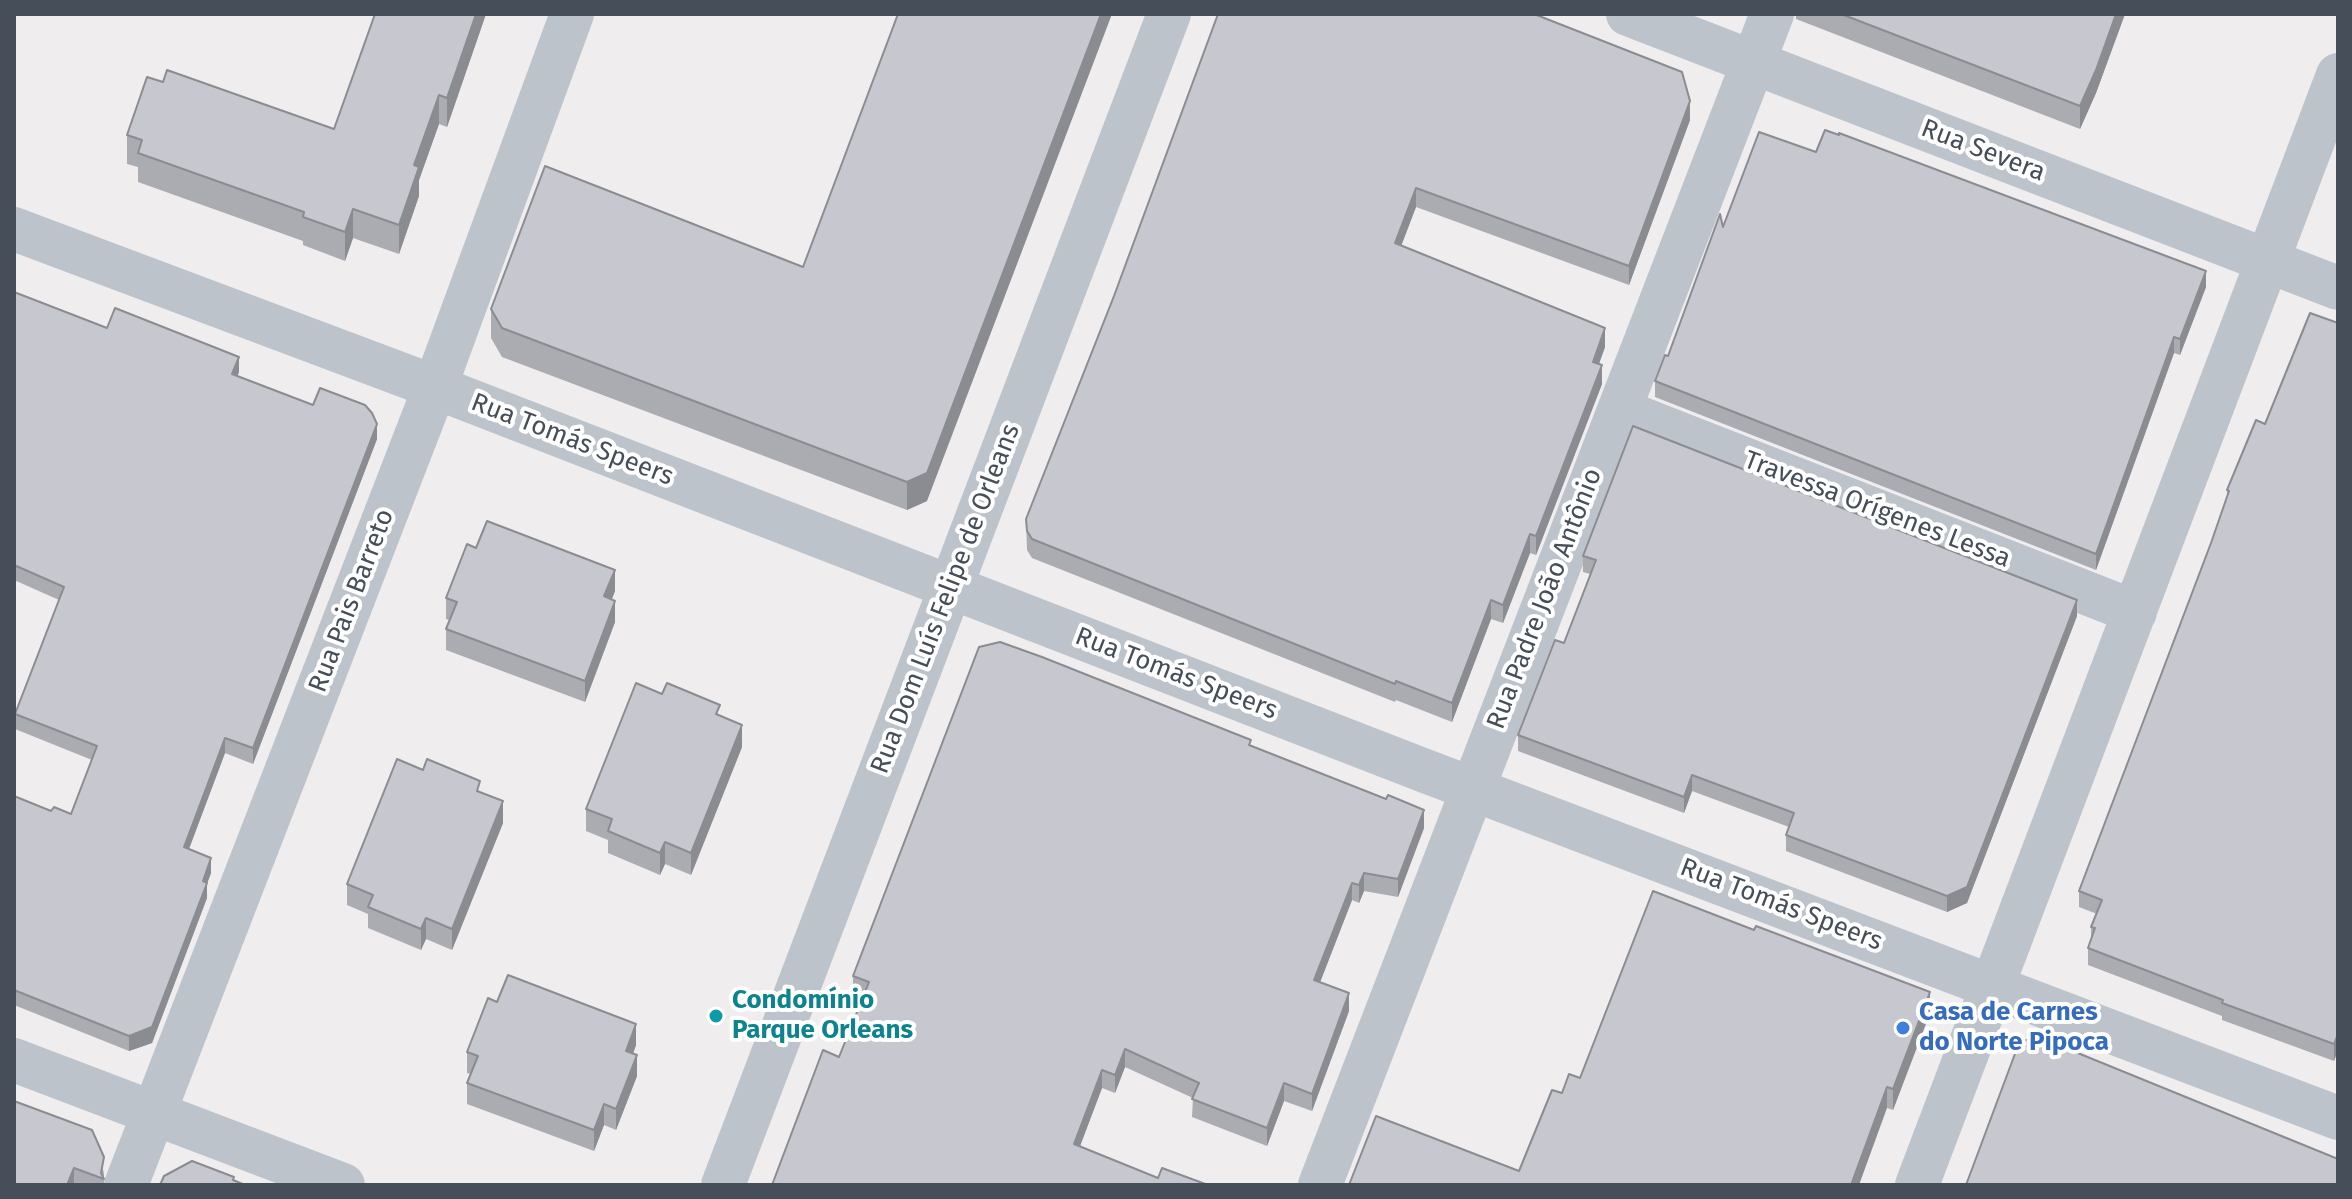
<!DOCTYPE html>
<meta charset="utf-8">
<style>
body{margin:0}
#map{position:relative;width:2352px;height:1199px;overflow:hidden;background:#efeded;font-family:"Fira Sans",sans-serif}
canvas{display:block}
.frame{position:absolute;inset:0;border:16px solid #464e59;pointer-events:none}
</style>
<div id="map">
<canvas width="2352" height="1199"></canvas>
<div class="frame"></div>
</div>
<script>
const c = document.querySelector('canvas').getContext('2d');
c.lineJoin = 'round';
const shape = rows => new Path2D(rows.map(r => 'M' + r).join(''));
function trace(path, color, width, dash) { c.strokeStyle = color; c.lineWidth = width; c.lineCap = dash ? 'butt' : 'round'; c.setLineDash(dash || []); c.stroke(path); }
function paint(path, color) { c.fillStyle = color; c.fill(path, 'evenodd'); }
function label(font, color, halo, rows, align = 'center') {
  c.font = font + ' "Fira Sans",sans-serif'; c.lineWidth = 8; c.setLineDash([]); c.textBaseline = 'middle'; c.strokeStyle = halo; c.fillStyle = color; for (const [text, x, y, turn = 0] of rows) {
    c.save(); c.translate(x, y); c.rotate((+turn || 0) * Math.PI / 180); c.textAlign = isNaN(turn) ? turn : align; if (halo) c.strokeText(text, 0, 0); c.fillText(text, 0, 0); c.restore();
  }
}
const minor = shape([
 [1628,14,2338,288],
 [14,229,435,387,1420,769,2338,1118],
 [1619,410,2135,612],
 [14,1060,343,1185],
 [126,1185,435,387,572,14],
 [723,1185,1169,14],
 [1320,1185,1772,14],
 [1917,1185,2338,75]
]);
const wall = shape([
 [375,14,486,14,447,127,439,124,419,180,419,196,399,254,353,238,345,261,303,245,303,241,138,182,138,167,127,164,127,135,334,129],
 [1218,14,1690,120,1629,285,1416,207,1401,246,1605,347,1599,364,1602,384,1536,555,1530,553,1503,623,1491,619,1452,722,1396,700,1395,702,1032,558,1027,550,1026,519,1114,296],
 [1796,14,2125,14,2096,93,2080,129,1796,19],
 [803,267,927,501,907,510,502,357,491,338,491,309],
 [2206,287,2180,355,2174,353,2096,570,1655,397,1655,381,1668,356],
 [14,292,107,328,239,372,237,376,377,439,253,764,225,753,189,849,211,873,207,883,207,898,152,1043,129,1051,14,1005,14,796,51,811,71,814,92,760,15,729,15,714,59,600,14,580],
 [2338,323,2338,1050,2334,1061,2222,1020,2222,1016,2088,965,2088,948,2091,939,2091,927,2097,914,2079,907,2079,891,2211,543,2227,498,2227,490,2265,424],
 [476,548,615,591,612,599,615,622,585,702,446,650,446,629,450,620,446,619,446,598],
 [1583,556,2077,616,1967,903,1947,912,1786,851,1786,835,1789,827,1692,791,1684,813,1518,751,1518,735,1564,643,1590,574,1583,572],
 [662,694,720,716,742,747,691,875,665,864,660,875,608,853,608,840,586,831,586,809],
 [1251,746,1424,828,1398,897,1364,891,1359,903,1352,900,1320,982,1349,1011,1312,1111,1284,1101,1267,1146,1192,1117,1193,1098,1125,1067,1115,1093,1102,1088,1080,1146,1158,1178,1208,1185,772,1185,839,1057,863,998,853,994,853,976],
 [480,792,503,823,452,950,426,939,421,950,368,928,368,914,347,905,347,884],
 [497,1002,636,1045,633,1054,637,1076,616,1130,604,1125,594,1151,467,1104,467,1083,471,1074,467,1073,467,1052],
 [1930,1013,1893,1110,1887,1108,1519,1171,1562,1093,1580,1078],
 [92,1130,104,1173,104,1185,80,1185,74,1183,14,1185]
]);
const shadedWall = shape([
 [476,14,486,14,447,127,447,98],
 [1101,14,1112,14,927,501,907,510,907,482],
 [2116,14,2125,14,2096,93,2080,129,2080,106],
 [439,95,439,124,419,180,419,196,399,254,399,225,414,165],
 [1690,101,1690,120,1629,285,1629,266],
 [1416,188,1416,207,1395,262,1395,243],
 [353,209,353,238,345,261,345,232],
 [2206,271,2206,287,2180,355,2180,339],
 [1605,328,1605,347,1593,380,1593,362],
 [2174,337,2174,353,2096,570,2096,554],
 [239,357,239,372,232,390,232,374],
 [1602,365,1602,384,1536,555,1536,536],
 [377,424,377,439,253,764,253,748],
 [1530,534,1530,553,1503,623,1503,605],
 [615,570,615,591,604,618,604,596],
 [1491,600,1491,619,1452,722,1452,703],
 [2077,600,2077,616,1967,903,1947,912,1947,896],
 [615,601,615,622,585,702,585,681],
 [742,725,742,747,691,875,691,853],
 [225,738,225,753,184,862,184,847],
 [1692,775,1692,791,1684,813,1684,797],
 [503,801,503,823,452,950,452,929],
 [1424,810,1424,828,1398,897,1398,879],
 [665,842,665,864,660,875,660,853],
 [211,858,211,873,207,884,207,883,207,898,152,1043,129,1051,129,1036,203,881],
 [1364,873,1364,891,1359,903,1359,885],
 [1352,883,1352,900,1314,998,1314,980],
 [426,918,426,939,421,950,421,929],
 [1930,992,1930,1013,1893,1110,1893,1089],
 [1349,993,1349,1011,1312,1111,1312,1094],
 [636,1024,636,1045,626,1072,626,1051],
 [2338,1034,2338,1050,2334,1061,2334,1044],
 [1125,1049,1125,1067,1115,1093,1115,1075],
 [637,1055,637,1076,616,1130,616,1109],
 [1102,1070,1102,1088,1074,1162,1074,1144],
 [1284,1083,1284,1101,1267,1146,1267,1128],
 [1887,1087,1887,1108,1859,1185,1851,1185],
 [604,1104,604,1125,594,1151,594,1130],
 [74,1168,74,1183,73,1185,67,1185]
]);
const building = shape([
 [375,14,476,14,447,98,439,95,414,165,419,167,399,225,353,209,345,232,303,217,304,212,138,153,142,140,127,135,147,77,163,82,167,70,334,129,375,14],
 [898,14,1101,14,927,473,907,482,502,328,491,309,545,166,803,267,898,14],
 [1218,14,1534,14,1682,72,1690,101,1629,266,1416,188,1395,243,1605,328,1593,362,1602,365,1536,536,1530,534,1503,605,1491,600,1452,703,1396,681,1395,684,1032,539,1027,531,1026,519,1114,296,1218,14],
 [1841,14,2116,14,2096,70,2080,106,1841,14],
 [1825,130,1839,135,1839,133,2206,271,2180,339,2174,337,2096,554,1655,381,1665,355,1668,356,1720,214,1723,227,1759,132,1816,152,1825,130],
 [14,292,107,328,115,308,239,357,232,374,313,405,320,388,365,405,372,413,377,424,253,748,225,738,184,847,211,858,203,881,207,883,152,1027,129,1036,14,990,14,796,51,811,54,807,71,814,97,746,15,714,64,587,14,565,14,292],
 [2310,313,2338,323,2338,1034,2334,1044,2222,1003,2223,1000,2088,948,2095,928,2091,927,2102,900,2079,891,2211,543,2229,491,2227,490,2256,420,2265,424,2310,313],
 [1633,426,2077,600,1967,887,1947,896,1786,835,1794,813,1692,775,1684,797,1518,735,1555,640,1564,643,1596,560,1583,556,1633,426],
 [487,521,615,570,604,596,615,601,585,681,446,629,457,602,446,598,467,544,476,548,487,521],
 [1000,642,1042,657,1251,740,1249,745,1386,799,1388,795,1424,810,1398,879,1364,873,1359,885,1352,883,1314,980,1349,993,1312,1094,1284,1083,1267,1128,1192,1099,1199,1083,1125,1049,1115,1075,1102,1070,1074,1144,1158,1178,1162,1168,1208,1185,772,1185,823,1050,839,1057,869,982,853,976,979,647,1000,642],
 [636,683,662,694,667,683,720,705,716,714,742,725,691,853,665,842,660,853,608,831,612,819,586,809,636,683],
 [397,759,423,770,427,759,480,781,477,791,503,801,452,929,426,918,421,929,368,907,373,895,347,884,397,759],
 [1653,891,1754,930,1756,926,1930,992,1893,1089,1887,1087,1851,1185,1349,1185,1376,1116,1519,1171,1552,1090,1562,1093,1569,1074,1580,1078,1653,891],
 [508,975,636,1024,626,1051,637,1055,616,1109,604,1104,594,1130,467,1083,478,1056,467,1052,488,998,497,1002,508,975],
 [2036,1036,2338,1159,2338,1185,1966,1185,2019,1043,2036,1036],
 [14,1101,92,1130,104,1157,101,1173,104,1179,74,1168,67,1185,14,1185,14,1101],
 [192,1161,234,1177,233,1180,245,1185,160,1185,164,1176,192,1161]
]);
const markers = [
 [716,1016,8,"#0f9aa8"],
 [1903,1028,8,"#3f7fe0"]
];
const streetNames = [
 ["Rua Severa",1983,151,21],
 ["Rua Tomás Speers",572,440,21],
 ["Travessa Orígenes Lessa",1877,510,21],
 ["Rua Dom Luís Felipe de Orleans",946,599,-69],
 ["Rua Padre João Antônio",1545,599,-69],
 ["Rua Pais Barreto",352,601,-69],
 ["Rua Tomás Speers",1176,674,21],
 ["Rua Tomás Speers",1781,905,21]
];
const cultureNames = [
 ["Condomínio",732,1001],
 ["Parque Orleans",732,1031]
];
const shopNames = [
 ["Casa de Carnes",1919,1013],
 ["do Norte Pipoca",1919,1043]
];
trace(minor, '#bcc3cb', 44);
paint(wall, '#abacb2');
paint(shadedWall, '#8b8c91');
paint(building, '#c7c8cf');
trace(building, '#8b8c91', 2);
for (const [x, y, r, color] of markers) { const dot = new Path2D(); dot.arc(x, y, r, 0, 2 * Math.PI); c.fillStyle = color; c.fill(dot); trace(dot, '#fff', 3); }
label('26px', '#464e59', '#fff', streetNames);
label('bold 26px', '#0d838f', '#fff', cultureNames, 'left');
label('bold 26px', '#366cbe', '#fff', shopNames, 'left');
</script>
